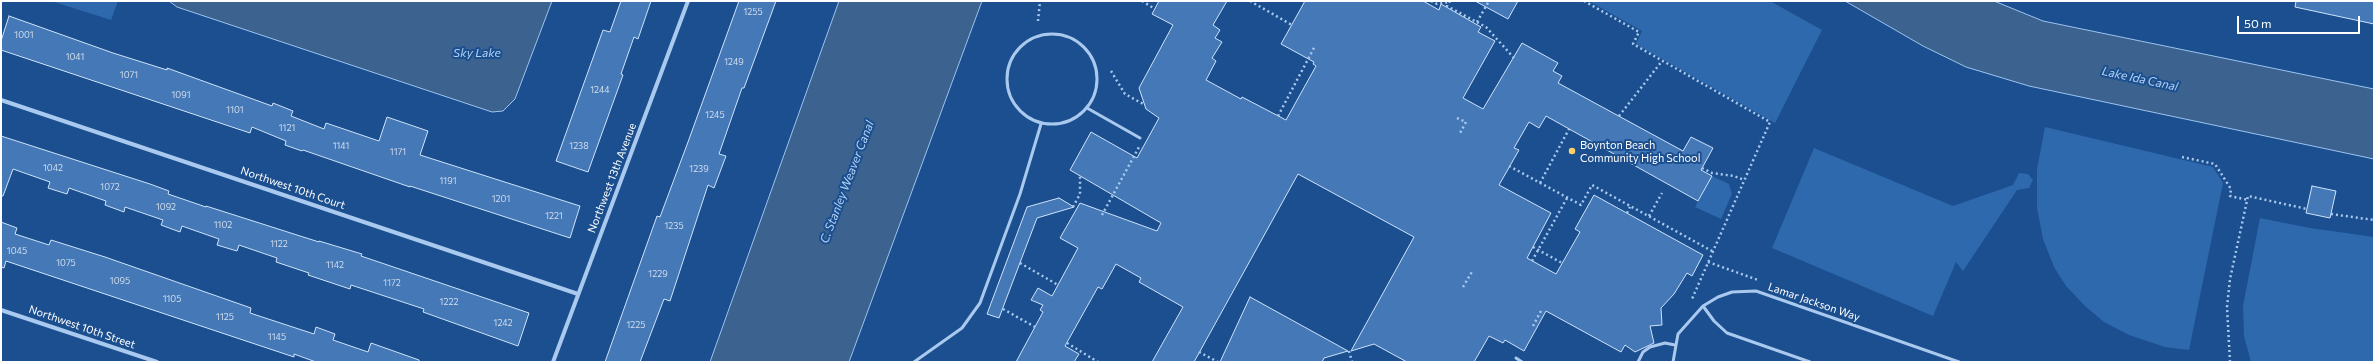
<!DOCTYPE html>
<style>
body{margin:0}
#map{position:relative;width:2375px;height:363px;overflow:hidden;background:#1b4f8f;font-family:Commissioner,sans-serif}
canvas{display:block}
.frame{position:absolute;inset:0;border:2px solid #fff;pointer-events:none}
.scale{position:absolute;left:2237px;top:16px;width:123px;height:18px;box-sizing:border-box;border:2px solid #fff;border-top:0;padding-left:5px;font-size:12px;line-height:14px;white-space:nowrap;color:#fff;-webkit-text-stroke:3px #1b4f8f;paint-order:stroke}
</style>
<div id="map">
<canvas width="2375" height="363"></canvas>
<div class="frame"></div>
<div class="scale">50 m</div>
</div>
<script>
const c = document.querySelector('canvas').getContext('2d');
c.lineJoin = 'round';
function paint(path, color) { c.fillStyle = color; c.fill(path, 'evenodd'); }
const shape = rows => new Path2D(rows.map(r => 'M' + r).join(''));
function trace(path, color, width, dash) { c.strokeStyle = color; c.lineWidth = width; c.lineCap = dash ? 'butt' : 'round'; c.setLineDash(dash || []); c.stroke(path); }
function label(font, color, halo, rows, align = 'center') {
  c.font = font + ' Commissioner,sans-serif'; c.lineWidth = 4; c.setLineDash([]); c.textBaseline = 'middle'; c.strokeStyle = halo; c.fillStyle = color; for (const [text, x, y, turn = 0] of rows) {
    c.save(); c.translate(x, y); c.rotate((+turn || 0) * Math.PI / 180); c.textAlign = isNaN(turn) ? turn : align; if (halo) c.strokeText(text, 0, 0); c.fillText(text, 0, 0); c.restore();
  }
}
const green = shape([
 [51,1,118,1,111,20],
 [1589,1,1770,1,1822,30,1775,123,1636,44,1642,31],
 [2045,127,2213,167,2223,183,2189,350,2165,347,2129,335,2104,322,2086,307,2066,286,2054,267,2043,239,2037,208,2037,169],
 [1814,148,1953,206,2013,185,2019,173,2028,174,2033,180,2029,188,2017,190,1963,271,1956,262,1933,316,1772,248],
 [1712,176,1729,184,1732,194,1721,219,1695,207],
 [2260,218,2310,228,2374,237,2374,362,2251,362,2244,336,2243,306]
]);
const water = shape([
 [169,1,552,1,515,99,503,111,492,112,177,7,169,1],
 [839,1,982,1,849,362,710,362,839,1],
 [1845,1,1994,1,2043,21,2374,89,2374,159,2029,86,1966,67,1923,46,1845,1]
]);
const building = shape([
 [621,1,651,1,638,39,634,37,621,74,623,75,588,172,556,161,603,30,610,32,621,1],
 [739,1,776,1,744,88,742,88,719,154,726,156,714,188,708,185,670,301,664,299,640,362,605,362,657,216,660,217,688,142,739,1],
 [1159,1,1227,1,1213,25,1220,30,1215,38,1222,42,1212,58,1216,61,1206,80,1241,99,1242,97,1286,120,1316,66,1313,64,1314,62,1281,44,1305,1,1423,1,1439,10,1441,4,1481,27,1478,32,1495,41,1463,98,1483,109,1522,43,1558,63,1553,71,1562,76,1558,83,1683,151,1691,137,1713,148,1701,170,1712,176,1698,201,1546,116,1539,128,1529,122,1514,148,1519,150,1499,185,1551,213,1527,258,1556,274,1580,232,1575,229,1594,195,1703,255,1692,276,1687,273,1674,294,1661,308,1662,325,1650,326,1654,343,1635,352,1625,345,1621,352,1546,311,1524,351,1505,340,1503,343,1489,336,1474,362,1407,362,1374,344,1351,351,1414,237,1298,174,1194,362,1152,362,1183,307,1139,282,1141,278,1116,264,1102,289,1098,287,1065,346,1079,354,1074,362,1016,362,1043,312,1040,310,1043,305,1031,300,1038,288,1052,296,1078,248,1060,238,1080,203,1157,231,1161,223,1070,170,1091,132,1137,158,1159,118,1146,109,1139,88,1173,25,1152,14,1159,1],
 [1475,1,1518,1,1508,19,1475,1],
 [2296,1,2374,1,2374,24,2295,7,2296,1],
 [9,16,113,53,167,70,167,68,272,106,273,103,293,111,291,116,324,129,326,123,379,141,387,117,428,131,420,155,580,206,570,238,410,186,410,187,303,150,302,151,285,145,286,141,252,127,250,133,1,50,1,41,9,16],
 [1,136,150,184,169,191,168,194,206,207,206,206,319,242,319,241,362,254,361,256,529,313,518,346,423,312,424,309,351,285,350,289,308,275,309,273,276,262,277,258,239,245,237,251,217,245,219,239,182,226,180,232,161,225,163,220,125,207,124,212,105,205,106,201,69,188,67,194,48,188,50,182,13,169,3,196,1,196,1,136],
 [2312,186,2336,191,2330,218,2306,213,2312,186],
 [1059,198,1074,207,1037,218,999,318,987,314,1027,207,1059,198],
 [1,222,17,228,15,234,49,245,51,240,105,257,251,308,250,313,314,334,316,327,335,334,333,340,368,352,371,343,419,360,419,362,316,362,294,354,294,357,6,261,4,268,1,267,1,222],
 [1250,297,1348,351,1324,358,1322,362,1220,362,1250,297]
]);
const path = shape([
 [1142,1,1155,9],
 [1250,1,1292,25],
 [1431,1,1437,4,1449,2],
 [1450,1,1447,6,1486,27,1514,58],
 [1584,1,1639,32,1633,44,1770,122,1692,299],
 [1038,21,1040,1],
 [1477,22,1489,1],
 [1111,71,1125,94,1145,105],
 [1278,116,1315,46],
 [1619,116,1662,61],
 [1457,118,1466,122,1459,135],
 [2182,157,2215,164,2231,189,2230,196,2248,200],
 [1509,166,1581,205,1592,185,1712,251],
 [1702,168,1712,173,1734,176,1744,180],
 [1540,183,1569,129],
 [1073,207,1080,194,1080,175],
 [1627,213,1630,207],
 [2331,214,2374,220],
 [1102,215,1139,147],
 [1649,216,1662,193],
 [1533,247,1562,263],
 [1532,261,1567,198],
 [1708,262,1758,280],
 [1020,263,1058,285],
 [1463,287,1473,270],
 [1003,309,1035,327],
 [1533,326,1542,309],
 [1067,343,1098,362],
 [1349,351,1352,362],
 [1199,352,1218,362],
 [2230,362,2227,307,2230,279,2248,196,2307,209]
]);
const lane = shape([
 '1007 79a45 45 0 1 1 90 0a45 45 0 1 1-90 0Z',
 [1087,108,1140,138],
 [1703,306,1714,321,1727,333,1810,362],
 [1516,358,1522,362],
 [914,362,962,328,980,303,1020,194,1041,124],
 [1638,362,1643,352,1650,347,1665,343,1675,345],
 [1673,362,1678,334,1703,306,1718,297,1732,292,1756,291,1959,362]
]);
const street = shape([
 [1,100,578,294],
 [1,310,157,362],
 [553,362,688,1]
]);
const markers = [
 [1572,151,4,"#ffd166"]
];
const numberNames = [
 ["1255",753,12],
 ["1001",24,35],
 ["1041",75,57],
 ["1249",734,62],
 ["1071",129,75],
 ["1244",600,90],
 ["1091",181,95],
 ["1101",235,110],
 ["1245",715,115],
 ["1121",287,128],
 ["1141",341,146],
 ["1238",579,146],
 ["1171",398,152],
 ["1042",53,168],
 ["1239",699,169],
 ["1191",448,181],
 ["1072",110,187],
 ["1201",501,199],
 ["1092",166,207],
 ["1221",554,216],
 ["1102",223,225],
 ["1235",674,226],
 ["1122",279,244],
 ["1045",17,251],
 ["1075",66,263],
 ["1142",335,265],
 ["1229",658,274],
 ["1095",120,281],
 ["1172",392,283],
 ["1105",172,299],
 ["1222",449,302],
 ["1125",225,317],
 ["1242",503,323],
 ["1225",636,325],
 ["1145",277,337]
];
const poiNames = [
 ["Boynton Beach",1580,145],
 ["Community High School",1580,158]
];
const streetNames = [
 ["Northwest 13th Avenue",612,178,-69],
 ["Northwest 10th Court",293,188,19],
 ["Lamar Jackson Way",1814,302,19],
 ["Northwest 10th Street",82,327,19]
];
const waterNames = [
 ["Sky Lake",477,53],
 ["Lake Ida Canal",2140,79,12],
 ["C. Stanley Weaver Canal",847,182,-69]
];
paint(green, '#2e69ad');
paint(water, '#3c6290');
trace(water, '#9cc4f0', 1);
paint(building, '#4478b7');
trace(building, '#cfe3fa', 1);
trace(path, '#a9c9ee', 2.5, [2, 3]);
trace(lane, '#a9c9ee', 3);
trace(street, '#a9c9ee', 4);
for (const [x, y, r, color] of markers) { const dot = new Path2D(); dot.arc(x, y, r, 0, 2 * Math.PI); c.fillStyle = color; c.fill(dot); trace(dot, '#1b4f8f', 1.5); }
label('9px', '#d0dded', null, numberNames);
label('11px', '#fff', '#1b4f8f', poiNames, 'left');
label('11px', '#fff', '#1b4f8f', streetNames);
label('italic 12px', '#b5d3f5', '#1b4f8f', waterNames);
</script>
